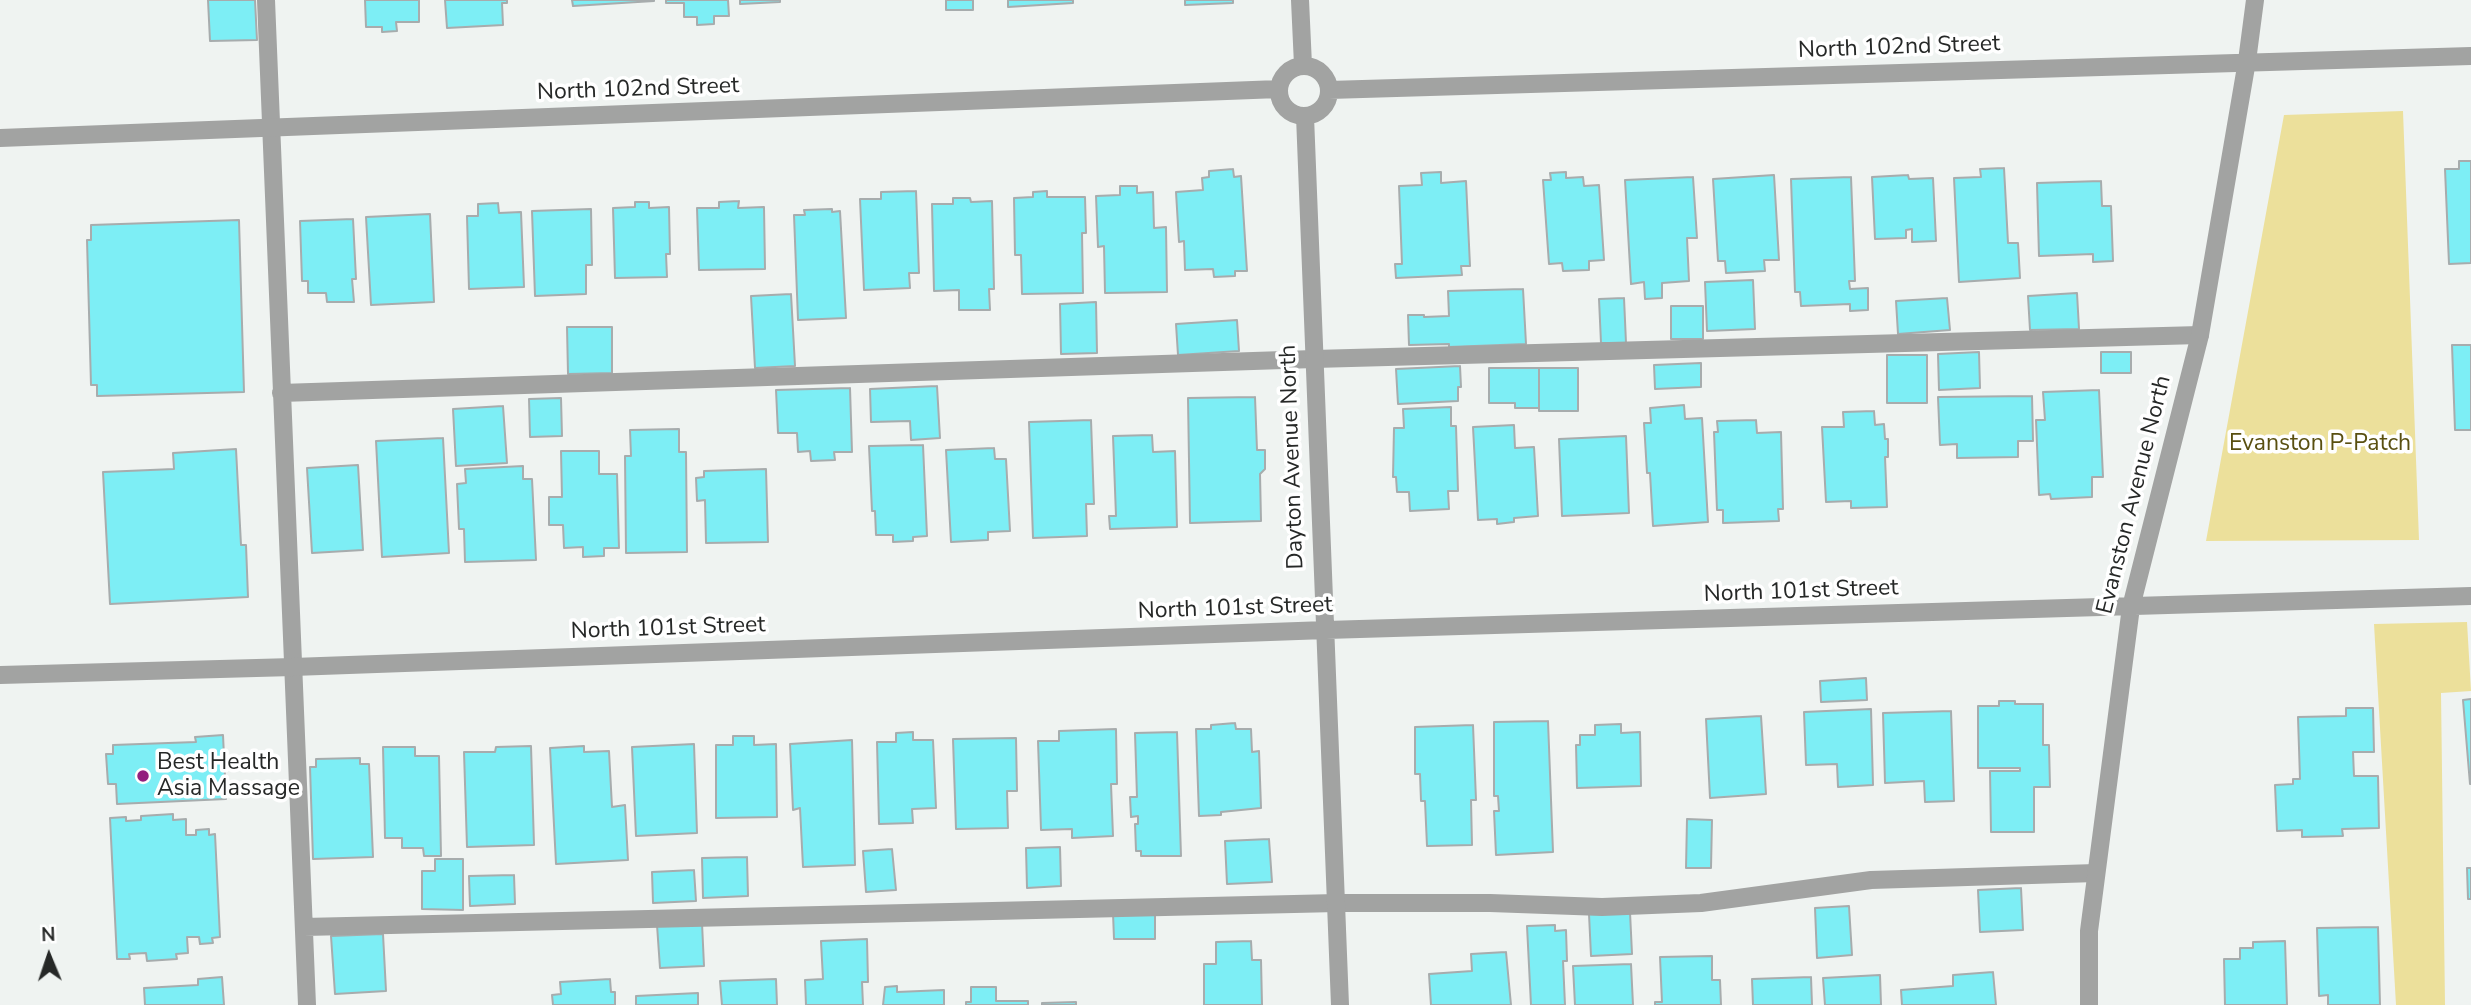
<!DOCTYPE html>
<style>
body{margin:0}
#map{position:relative;width:2471px;height:1005px;overflow:hidden;background:#eff3f1;font-family:"Nunito Sans",sans-serif}
canvas{display:block}
.north{position:absolute;left:14px;top:921px;width:70px;height:70px;-webkit-text-stroke:5px #fff;paint-order:stroke;rotate:358deg;font-size:19px;font-weight:700;line-height:28px;text-align:center;color:#262827}
.north::after{content:'';display:block;margin:auto;width:24px;height:32px;background:#262827;clip-path:polygon(50% 0,100% 100%,50% 72%,0 100%)}
</style>
<div id="map">
<canvas width="2471" height="1005"></canvas>
<div class="north">N</div>
</div>
<script>
const c = document.querySelector('canvas').getContext('2d');
c.lineJoin = 'round';
function paint(path, color) { c.fillStyle = color; c.fill(path, 'evenodd'); }
const shape = rows => new Path2D(rows.map(r => 'M' + r).join(''));
function trace(path, color, width, dash) { c.strokeStyle = color; c.lineWidth = width; c.lineCap = dash ? 'butt' : 'round'; c.setLineDash(dash || []); c.stroke(path); }
function label(font, color, halo, rows, align = 'center') {
  c.font = font + ' "Nunito Sans",sans-serif'; c.lineWidth = 7; c.setLineDash([]); c.textBaseline = 'middle'; c.strokeStyle = halo; c.fillStyle = color; for (const [text, x, y, turn = 0] of rows) {
    c.save(); c.translate(x, y); c.rotate((+turn || 0) * Math.PI / 180); c.textAlign = isNaN(turn) ? turn : align; if (halo) c.strokeText(text, 0, 0); c.fillText(text, 0, 0); c.restore();
  }
}
const green = shape([
 [2403,111,2419,540,2206,541,2284,115],
 [2467,622,2471,691,2441,693,2445,1005,2396,1005,2374,624]
]);
const building = shape([
 [208,0,255,0,257,40,210,41,208,0],
 [365,0,419,0,419,22,396,22,397,31,382,32,382,27,366,27,365,0],
 [445,0,507,0,507,3,502,3,503,25,447,28,445,0],
 [572,0,654,0,654,1,573,6,572,0],
 [666,0,728,0,729,16,714,16,714,24,697,25,697,17,684,17,684,3,666,3,666,0],
 [740,0,780,0,780,2,740,4,740,0],
 [946,0,973,0,973,10,946,10,946,0],
 [1008,0,1073,0,1073,3,1008,7,1008,0],
 [1185,0,1233,0,1233,3,1185,5,1185,0],
 [2459,161,2471,161,2471,263,2449,264,2445,169,2459,169,2459,161],
 [2004,168,2008,243,2018,243,2020,278,1959,282,1954,178,1981,177,1980,169,2004,168],
 [1233,169,1234,177,1241,176,1247,271,1235,271,1235,276,1214,277,1213,269,1185,270,1184,241,1179,242,1176,192,1203,190,1202,178,1209,177,1209,171,1233,169],
 [1441,172,1441,183,1466,181,1470,266,1461,266,1462,275,1396,278,1395,264,1402,264,1399,186,1422,185,1421,173,1441,172],
 [1566,172,1566,178,1583,177,1584,186,1599,185,1604,260,1589,261,1589,270,1563,271,1562,263,1549,264,1543,180,1551,180,1550,173,1566,172],
 [1774,175,1779,260,1764,260,1765,271,1726,273,1725,261,1718,261,1713,179,1774,175],
 [1908,175,1909,179,1933,178,1936,241,1912,242,1912,229,1906,230,1906,238,1875,239,1872,177,1908,175],
 [1693,177,1697,238,1687,238,1689,281,1662,283,1662,298,1645,299,1644,282,1631,284,1625,180,1693,177],
 [1851,177,1855,281,1849,281,1850,289,1868,288,1868,310,1850,311,1850,304,1801,306,1800,292,1795,292,1791,179,1851,177],
 [2101,181,2102,206,2111,206,2113,261,2093,262,2093,254,2039,256,2037,183,2101,181],
 [1120,186,1137,186,1137,193,1153,192,1154,228,1166,227,1167,292,1105,293,1104,246,1098,247,1096,196,1120,195,1120,186],
 [916,191,919,273,909,273,910,288,864,290,860,199,881,199,881,192,916,191],
 [1047,191,1047,197,1085,197,1086,233,1082,233,1083,293,1022,294,1021,255,1015,255,1014,198,1033,197,1033,192,1047,191],
 [953,198,970,198,971,202,992,201,994,289,989,289,990,310,959,310,959,290,934,291,932,204,953,204,953,198],
 [739,201,738,208,764,207,765,269,699,270,697,208,719,208,719,202,739,201],
 [635,202,649,202,649,208,669,207,670,254,666,254,667,277,615,278,613,208,635,207,635,202],
 [498,203,499,213,521,212,524,287,469,289,467,216,478,216,478,204,498,203],
 [591,209,592,265,586,265,586,294,535,296,532,211,591,209],
 [832,209,832,212,840,211,846,318,798,320,794,215,805,215,804,210,832,209],
 [430,214,434,302,371,305,366,217,430,214],
 [353,219,356,279,352,279,354,302,327,302,326,293,308,293,308,281,302,281,300,221,353,219],
 [239,220,244,392,97,396,97,385,91,385,87,240,91,240,91,225,239,220],
 [1753,280,1755,329,1707,331,1705,282,1753,280],
 [1523,289,1526,344,1449,347,1449,344,1409,345,1408,315,1424,315,1424,317,1449,316,1448,291,1523,289],
 [2077,293,2079,329,2030,330,2028,296,2077,293],
 [791,294,795,366,755,368,751,296,791,294],
 [1624,298,1626,343,1601,343,1599,299,1624,298],
 [1947,298,1950,330,1898,334,1896,301,1947,298],
 [1096,302,1097,353,1061,354,1060,304,1096,302],
 [1671,306,1703,306,1703,339,1671,339,1671,306],
 [1237,320,1239,351,1178,355,1176,324,1237,320],
 [567,327,612,327,612,373,568,374,567,327],
 [2452,345,2471,345,2471,430,2455,430,2452,345],
 [1979,352,1980,388,1939,390,1938,354,1979,352],
 [2101,352,2131,352,2131,373,2101,373,2101,352],
 [1887,355,1927,355,1927,403,1887,403,1887,355],
 [1701,363,1701,387,1655,389,1654,365,1701,363],
 [1460,366,1461,387,1458,387,1458,401,1398,404,1396,369,1460,366],
 [1489,368,1539,368,1539,408,1515,408,1515,403,1489,403,1489,368],
 [1539,368,1578,368,1578,411,1539,411,1539,368],
 [937,386,940,438,911,440,910,421,871,422,870,389,937,386],
 [850,388,852,452,834,452,835,460,811,461,810,451,798,452,797,433,778,433,776,390,850,388],
 [2099,390,2103,477,2092,477,2092,497,2051,499,2050,494,2039,495,2036,420,2045,420,2043,392,2099,390],
 [2032,396,2033,441,2018,441,2018,457,1957,458,1957,444,1940,445,1938,397,2032,396],
 [1255,397,1257,450,1265,450,1265,469,1260,474,1261,521,1190,523,1188,398,1255,397],
 [561,398,562,436,530,437,529,399,561,398],
 [1684,405,1685,419,1702,418,1708,522,1653,526,1650,473,1647,473,1644,423,1651,423,1650,408,1684,405],
 [503,406,507,463,456,466,453,409,503,406],
 [1451,407,1451,426,1456,426,1458,491,1448,491,1449,509,1410,511,1409,492,1397,492,1396,477,1393,477,1394,428,1404,428,1403,409,1451,407],
 [1874,411,1875,425,1884,424,1885,439,1888,439,1888,457,1885,457,1887,507,1851,508,1851,501,1826,502,1822,427,1844,427,1843,412,1874,411],
 [1091,420,1094,504,1086,504,1087,536,1033,538,1029,422,1091,420],
 [1756,420,1757,433,1781,432,1783,509,1778,509,1779,521,1723,523,1723,510,1717,510,1714,432,1718,432,1717,421,1756,420],
 [1514,425,1515,448,1534,447,1538,516,1514,518,1514,522,1497,524,1497,519,1478,520,1473,427,1514,425],
 [679,429,679,452,686,452,687,552,626,553,625,456,631,456,630,430,679,429],
 [1152,435,1153,452,1175,451,1177,527,1110,529,1109,516,1116,516,1113,436,1152,435],
 [1626,436,1629,513,1562,516,1559,439,1626,436],
 [443,438,449,553,382,557,376,441,443,438],
 [923,445,927,536,913,537,913,541,893,542,893,535,876,535,875,511,872,511,869,446,923,445],
 [994,448,995,459,1006,459,1010,531,988,532,988,540,951,542,946,450,994,448],
 [236,449,241,545,246,545,248,597,110,604,103,472,174,469,173,453,236,449],
 [561,451,599,451,599,474,617,474,619,548,604,548,604,556,583,557,583,547,564,548,563,525,549,525,549,497,562,497,561,451],
 [358,465,363,550,312,553,307,468,358,465],
 [523,466,523,479,532,479,536,560,465,562,464,529,459,529,457,484,466,483,465,469,523,466],
 [766,469,768,542,706,543,705,500,697,501,696,478,704,477,704,471,766,469],
 [1866,678,1867,700,1821,702,1820,681,1866,678],
 [2471,699,2471,784,2470,784,2463,700,2471,699],
 [1999,701,2015,701,2015,704,2043,704,2043,745,2049,745,2050,787,2034,787,2034,832,1991,832,1990,771,2020,771,2020,768,1978,768,1978,706,1999,706,1999,701],
 [2346,708,2373,708,2374,752,2353,752,2354,776,2378,776,2379,828,2342,829,2343,836,2302,837,2302,830,2277,831,2275,785,2293,784,2293,779,2300,779,2298,717,2346,716,2346,708],
 [1871,709,1873,785,1838,787,1837,764,1806,765,1804,712,1871,709],
 [1951,711,1954,801,1925,802,1924,781,1885,783,1883,713,1951,711],
 [1761,716,1766,794,1710,798,1706,719,1761,716],
 [1548,721,1553,852,1496,855,1494,811,1499,811,1498,796,1494,796,1494,722,1548,721],
 [1235,723,1236,729,1251,729,1252,752,1259,751,1261,808,1221,812,1221,815,1199,816,1196,729,1211,729,1211,725,1235,723],
 [1621,724,1621,733,1640,732,1641,786,1577,788,1576,745,1580,745,1580,735,1595,735,1595,725,1621,724],
 [1473,725,1476,800,1471,800,1472,845,1427,846,1425,801,1421,801,1420,774,1415,774,1415,727,1473,725],
 [1116,729,1117,784,1111,784,1113,836,1072,838,1072,829,1041,830,1038,741,1059,741,1059,731,1116,729],
 [913,732,913,740,933,740,936,808,912,809,913,823,879,824,877,742,896,742,896,733,913,732],
 [1177,732,1181,856,1141,856,1141,851,1136,851,1135,824,1138,824,1138,816,1131,817,1130,797,1137,797,1135,733,1177,732],
 [223,735,226,799,117,804,116,784,108,784,106,754,113,754,113,745,196,742,195,737,223,735],
 [733,736,754,736,754,745,776,744,777,817,716,818,716,745,733,745,733,736],
 [1016,738,1017,791,1007,791,1008,828,956,829,953,739,1016,738],
 [852,740,855,865,803,867,800,808,793,810,790,744,852,740],
 [694,744,697,833,636,836,632,747,694,744],
 [531,746,534,845,467,847,464,752,495,752,496,747,531,746],
 [584,746,584,752,609,751,612,807,625,805,628,860,556,864,550,748,584,746],
 [383,747,415,747,415,756,439,756,441,856,424,856,423,848,402,848,402,838,385,838,383,747],
 [360,758,360,764,369,764,373,857,313,859,310,767,316,767,316,759,360,758],
 [173,814,173,820,186,819,186,835,196,835,196,830,209,829,209,835,215,834,220,937,212,938,213,943,200,944,199,937,187,937,188,953,176,954,177,959,147,961,146,953,129,954,130,959,117,959,110,818,126,817,126,821,141,820,141,816,173,814],
 [1687,819,1712,820,1711,868,1686,868,1687,819],
 [1269,839,1272,882,1227,884,1225,841,1269,839],
 [1060,847,1061,886,1027,888,1026,848,1060,847],
 [892,849,896,890,866,892,863,851,892,849],
 [747,857,748,896,703,898,702,858,747,857],
 [435,859,463,859,463,910,422,909,422,871,435,871,435,859],
 [2467,868,2471,868,2471,899,2468,899,2467,868],
 [694,870,696,901,653,903,652,872,694,870],
 [514,875,515,904,470,906,469,876,514,875],
 [2021,888,2023,930,1980,932,1978,890,2021,888],
 [1849,906,1852,955,1817,958,1815,908,1849,906],
 [1155,912,1155,939,1114,939,1113,913,1155,912],
 [1630,912,1632,954,1591,956,1589,914,1630,912],
 [702,923,704,966,660,968,657,925,702,923],
 [1555,925,1555,931,1566,930,1567,961,1563,961,1565,1005,1531,1005,1527,926,1555,925],
 [2378,927,2380,1005,2328,1005,2328,995,2319,996,2317,928,2378,927],
 [383,934,386,991,335,994,331,936,383,934],
 [867,939,868,982,862,982,863,1005,806,1005,805,980,823,979,821,941,867,939],
 [1251,941,1252,960,1261,960,1262,1005,1204,1005,1204,964,1216,964,1216,942,1251,941],
 [2285,941,2287,1005,2225,1005,2224,959,2240,959,2240,948,2253,948,2253,942,2285,941],
 [1506,952,1511,1005,1431,1005,1429,974,1472,971,1471,954,1506,952],
 [1712,956,1712,980,1720,980,1721,1005,1655,1005,1655,1002,1662,1002,1660,957,1712,956],
 [1631,964,1633,1005,1575,1005,1573,966,1631,964],
 [1993,972,1996,1005,1902,1005,1901,990,1953,986,1953,975,1993,972],
 [1880,975,1881,1005,1825,1005,1823,978,1880,975],
 [222,977,224,1005,145,1005,144,988,198,985,198,979,222,977],
 [1811,977,1812,1005,1753,1005,1752,979,1811,977],
 [610,979,611,992,615,992,615,1005,553,1005,552,995,561,994,560,982,610,979],
 [776,979,777,1005,722,1005,720,981,776,979],
 [897,986,897,992,944,990,944,1005,883,1005,885,987,897,986],
 [971,987,996,987,996,1001,1028,1001,1028,1005,966,1005,966,1002,971,1002,971,987],
 [698,993,698,1005,636,1005,636,996,698,993],
 [1076,1002,1076,1005,1042,1005,1042,1003,1076,1002]
]);
const lane = shape([
 [266,0,307,1005],
 [281,393,1314,359,2200,335],
 [304,927,1337,903,1490,903,1602,907,1701,903,1871,880,2096,873]
]);
const street = shape([
 [1300,0,1303,65],
 '1279 91a25 25 0 1 1 50 0a25 25 0 1 1-50 0Z',
 [1329,90,2471,56],
 [1305,116,1340,1005],
 [0,138,1279,89],
 [0,675,293,667,1326,630,2471,596],
 [2089,1005,2089,931,2131,607,2200,335,2247,61,2255,0]
]);
const markers = [
 [143,776,7,"#931f7e"]
];
const streetNames = [
 ["North 102nd Street",1899,48,-2],
 ["North 102nd Street",638,90,-2],
 ["Dayton Avenue North",1293,457,-92],
 ["Evanston Avenue North",2135,495,-76],
 ["North 101st Street",1801,592,-2],
 ["North 101st Street",1235,609,-2],
 ["North 101st Street",668,629,-2]
];
const parkNames = [
 ["Evanston P-Patch",2320,444]
];
const poiNames = [
 ["Best Health",157,763],
 ["Asia Massage",157,789]
];
paint(green, '#ece09b');
paint(building, '#7deef5');
trace(building, '#a7acad', 2);
trace(lane, '#a2a3a2', 18);
trace(street, '#a2a3a2', 18);
for (const [x, y, r, color] of markers) { const dot = new Path2D(); dot.arc(x, y, r, 0, 2 * Math.PI); c.fillStyle = color; c.fill(dot); trace(dot, '#fff', 2.5); }
label('23px', '#262827', '#fff', streetNames);
label('23px', '#594f10', '#fff', parkNames);
label('23px', '#262827', '#fff', poiNames, 'left');
</script>
